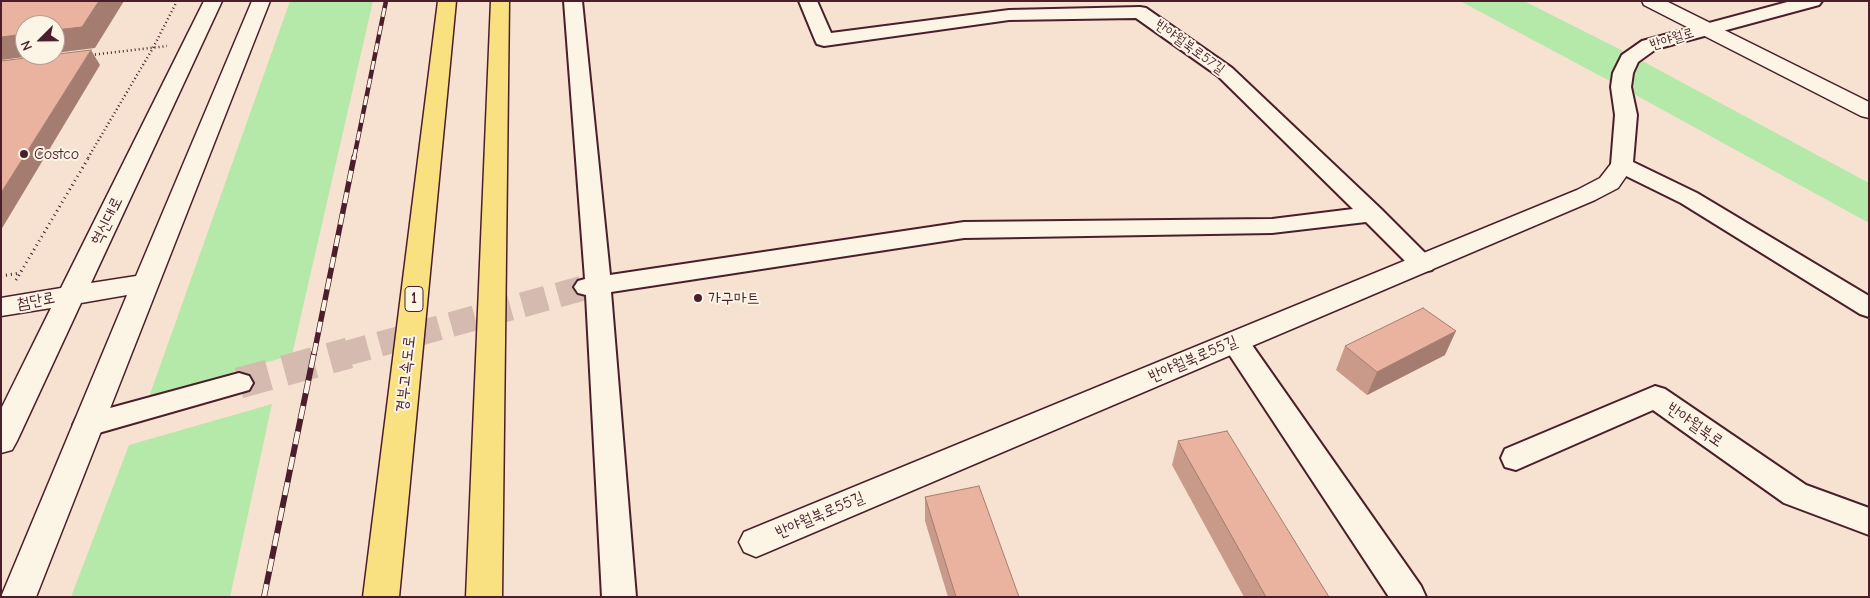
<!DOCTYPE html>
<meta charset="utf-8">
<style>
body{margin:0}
#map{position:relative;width:1870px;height:598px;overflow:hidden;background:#f7e1d0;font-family:"Comic Neue",sans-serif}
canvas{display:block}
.frame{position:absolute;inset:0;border:2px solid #4a1f2b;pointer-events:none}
.north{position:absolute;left:15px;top:15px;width:50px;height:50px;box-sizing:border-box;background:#fcf5e5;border:1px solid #b59f9b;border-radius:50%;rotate:247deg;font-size:14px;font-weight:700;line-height:20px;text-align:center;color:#4a1f2b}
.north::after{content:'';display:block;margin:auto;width:18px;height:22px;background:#4a1f2b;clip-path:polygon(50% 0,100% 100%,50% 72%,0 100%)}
</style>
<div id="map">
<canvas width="1870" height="598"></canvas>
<div class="frame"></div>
<div class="north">N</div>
</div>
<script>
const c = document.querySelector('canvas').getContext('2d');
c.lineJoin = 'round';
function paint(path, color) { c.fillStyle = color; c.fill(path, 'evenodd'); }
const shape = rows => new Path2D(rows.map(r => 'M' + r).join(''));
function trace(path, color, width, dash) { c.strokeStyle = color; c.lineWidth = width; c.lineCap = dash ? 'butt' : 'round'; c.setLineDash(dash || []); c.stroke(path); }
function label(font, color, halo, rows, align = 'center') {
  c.font = font + ' "Comic Neue","Poor Story",sans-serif'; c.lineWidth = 4; c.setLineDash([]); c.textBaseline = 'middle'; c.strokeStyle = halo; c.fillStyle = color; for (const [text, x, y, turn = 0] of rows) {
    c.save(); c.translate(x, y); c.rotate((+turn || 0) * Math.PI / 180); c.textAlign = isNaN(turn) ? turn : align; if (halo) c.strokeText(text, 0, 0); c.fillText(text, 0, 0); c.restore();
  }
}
const green = shape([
 [290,1,373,1,292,355,149,397],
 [1460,1,1524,1,1633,56,1869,183,1869,223,1621,87],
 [272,404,230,597,71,597,129,445]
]);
const streetTunnelFar1 = shape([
 [344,354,587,287]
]);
const streetTunnel = shape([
 [239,383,349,353]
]);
const pathFar1 = shape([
 [91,55,167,46],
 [88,158,153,48,177,1]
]);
const path = shape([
 [1,276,20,273],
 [16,280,89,157]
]);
const street = shape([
 [564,1,582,1,610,275,964,222,1272,219,1353,209,1218,76,1136,18,1009,20,824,46,817,44,815,40,799,1,817,1,831,33,1009,10,1140,7,1146,8,1232,68,1381,209,1436,264,1432,270,1423,272,1414,270,1366,222,1272,233,964,238,611,292,636,597,602,597,586,295,578,293,574,287,578,281,585,279,564,1],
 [1791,1,1822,1,1819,5,1656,49,1638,62,1633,73,1631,87,1637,115,1633,162,1697,193,1869,296,1869,317,1860,314,1681,203,1614,170,1611,165,1615,115,1611,87,1613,73,1622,55,1642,41,1791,1],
 [1235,332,1245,335,1421,586,1426,597,1389,597,1221,342,1225,335,1235,332],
 [239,373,249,376,253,383,249,390,88,436,77,433,73,425,77,417,239,373],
 [1655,386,1665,389,1806,485,1869,508,1869,535,1784,503,1653,410,1516,470,1505,467,1501,458,1505,449,1655,386]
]);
const secondary = shape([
 [204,1,222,1,91,283,136,276,252,1,270,1,36,597,1,597,127,295,81,303,17,441,12,450,1,453,1,409,51,308,1,316,1,298,61,288,204,1],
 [1642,1,1666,1,1869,102,1869,118,1861,116,1644,5,1642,1],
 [1622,158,1630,160,1634,165,1618,188,1595,200,768,552,756,557,744,552,739,542,744,532,1577,190,1600,178,1614,160,1622,158]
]);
const highway = shape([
 [438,1,456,1,399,597,363,597,438,1],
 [491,1,509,1,502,597,466,597,491,1]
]);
const railFar2 = shape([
 [354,158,386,1]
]);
const railFar1 = shape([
 [314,354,354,157]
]);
const rail = shape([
 [264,597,314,353]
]);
const wall = shape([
 [1345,346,1445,355,1367,395,1336,370],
 [1178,441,1329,597,1244,597,1172,465],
 [925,497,1019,597,948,597,925,521]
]);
const shadedWall = shape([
 [99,1,124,1,95,48,55,53,55,30],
 [25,34,25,55,41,55,1,60,1,37],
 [91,50,100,65,1,230,1,193],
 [1456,331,1445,355,1367,395,1377,372]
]);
const building = shape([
 [1,1,99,1,82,27,55,30,55,25,25,25,25,34,1,37,1,1],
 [91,50,1,193,1,61,91,50],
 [1423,308,1456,331,1377,372,1345,346,1423,308],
 [1227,431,1329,597,1266,597,1178,441,1227,431],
 [979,486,1019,597,956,597,925,497,979,486]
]);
const markers = [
 [24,154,5,"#4a1f2b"],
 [698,298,5,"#4a1f2b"]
];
const farStreetnames = [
 ["반야월로",1672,39,-17],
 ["반야월북로57길",1190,47,36]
];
const shields = [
 [414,299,18]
];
const shieldNames = [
 ["1",414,299]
];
const poiNames = [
 ["Costco",34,154],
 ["가구마트",708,298]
];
const streetNames = [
 ["혁신대로",107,221,-64],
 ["첨단로",36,301,-10],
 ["반야월북로55길",1193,359,-23],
 ["경부고속도로",406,374,-84],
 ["반야월북로",1695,425,35],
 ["반야월북로55길",820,515,-23]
];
paint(green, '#b5e9aa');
trace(streetTunnelFar1, '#d4baaf', 25, [25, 12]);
trace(streetTunnel, '#d4baaf', 31, [31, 16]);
trace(street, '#4a1f2b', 4);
trace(secondary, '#4a1f2b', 3);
trace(highway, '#4a1f2b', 3);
trace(pathFar1, '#4a1f2b', 2.5, [1, 3]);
trace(path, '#4a1f2b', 3, [1, 4]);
paint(street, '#fcf5e5');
paint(secondary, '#fcf5e5');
paint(highway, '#f9e181');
trace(railFar2, '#4a1f2b', 4.5);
trace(railFar1, '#4a1f2b', 5.5);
trace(rail, '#4a1f2b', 6);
trace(railFar2, '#fcf5e5', 3, [9]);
trace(railFar1, '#fcf5e5', 4, [11]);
trace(rail, '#fcf5e5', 4.5, [13]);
paint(wall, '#c99a8a');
paint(shadedWall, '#a47d70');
paint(building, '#eab3a0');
trace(building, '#a47d70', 1);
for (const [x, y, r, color] of markers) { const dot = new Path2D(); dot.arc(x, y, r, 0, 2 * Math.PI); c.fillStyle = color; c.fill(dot); trace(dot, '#fcf5e5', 2); }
label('14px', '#4a1f2b', '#fcf5e5', farStreetnames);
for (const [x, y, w] of shields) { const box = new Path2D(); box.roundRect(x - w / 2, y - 12.5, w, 25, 4); c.fillStyle = '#fcf5e5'; c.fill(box); trace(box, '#4a1f2b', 1); }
label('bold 15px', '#4a1f2b', null, shieldNames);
label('16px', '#4a1f2b', '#fcf5e5', poiNames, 'left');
label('16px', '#4a1f2b', '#fcf5e5', streetNames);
</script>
